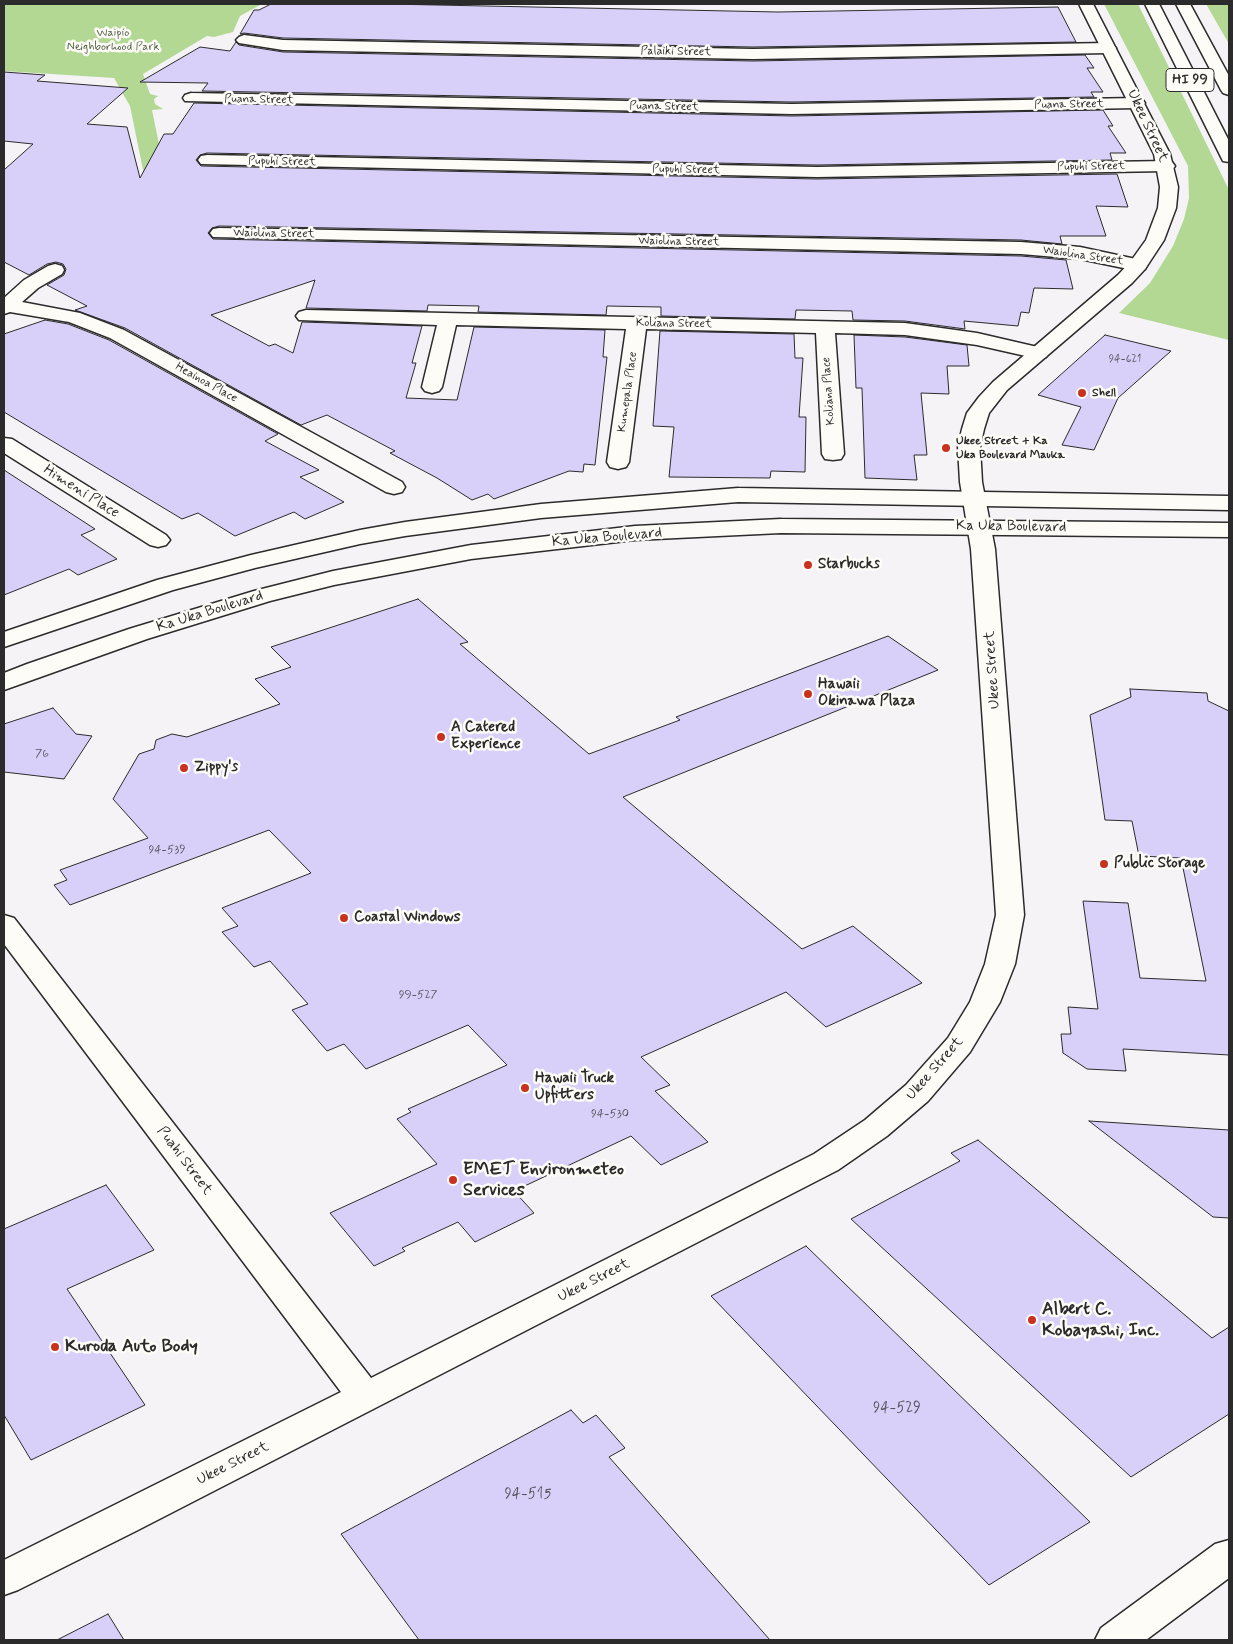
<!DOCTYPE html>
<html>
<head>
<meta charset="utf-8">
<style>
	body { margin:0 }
	#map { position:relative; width:1233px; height:1644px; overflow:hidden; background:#f6f3f7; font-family:Mynerve,sans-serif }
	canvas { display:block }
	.frame { position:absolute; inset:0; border:5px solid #2b2b2b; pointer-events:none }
</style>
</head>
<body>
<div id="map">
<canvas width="1233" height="1644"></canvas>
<div class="frame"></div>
</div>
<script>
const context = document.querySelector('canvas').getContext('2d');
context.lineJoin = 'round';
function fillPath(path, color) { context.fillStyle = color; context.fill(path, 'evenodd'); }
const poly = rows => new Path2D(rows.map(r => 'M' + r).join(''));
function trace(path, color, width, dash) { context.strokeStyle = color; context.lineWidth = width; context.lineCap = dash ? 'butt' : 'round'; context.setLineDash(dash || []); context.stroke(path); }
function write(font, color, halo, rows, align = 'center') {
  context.font = font + ' Mynerve,sans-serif'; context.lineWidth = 5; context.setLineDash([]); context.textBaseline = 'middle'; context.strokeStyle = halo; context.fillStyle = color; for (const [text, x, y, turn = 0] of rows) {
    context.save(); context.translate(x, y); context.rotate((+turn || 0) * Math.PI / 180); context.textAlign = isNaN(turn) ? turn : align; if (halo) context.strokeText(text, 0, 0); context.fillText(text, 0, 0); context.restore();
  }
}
const green = poly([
	[4,4,262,4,240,16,233,32,214,37,207,36,143,74,150,94,158,96,154,99,155,104,163,109,152,110,161,154,153,219,130,106,114,78,4,71],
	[1104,4,1138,4,1229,190,1229,340,1119,313,1150,283,1173,246,1184,219,1189,198,1188,166],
	[1206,4,1229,4,1229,44]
]);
const building = poly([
	[271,4,388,4,778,12,1058,7,1076,42,753,47,283,38,244,33,240,34,254,10,259,10,271,4],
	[236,42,239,45,283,52,753,61,1085,55,1094,68,1087,68,1103,92,1091,92,1094,97,792,102,202,91,208,83,140,82,200,47,230,51,236,42],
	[4,72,45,75,37,81,128,88,87,124,127,127,140,178,164,134,173,134,194,103,792,116,1103,110,1113,126,1108,126,1126,153,1110,153,1112,160,817,165,207,153,200,155,196,160,201,166,817,179,1117,174,1128,207,1096,206,1106,236,1060,236,1062,244,1021,240,219,226,212,228,208,233,213,239,1021,256,1066,260,1073,289,1034,288,1029,313,1021,312,1018,326,964,321,965,329,905,321,853,320,852,311,796,310,795,319,661,316,661,307,607,306,606,315,478,312,479,306,428,305,427,311,306,308,315,280,211,315,269,346,275,344,293,353,302,322,422,326,412,363,416,363,406,398,457,400,474,327,605,330,603,357,607,357,595,465,584,464,583,472,569,471,494,499,488,494,472,500,437,478,390,453,395,451,327,415,301,425,125,328,75,310,87,306,47,285,64,275,66,269,63,264,56,262,47,264,29,275,4,262,4,170,33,144,4,141,4,72],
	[45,320,68,324,109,340,278,434,265,441,319,470,300,477,344,502,305,519,294,512,235,536,198,513,182,519,4,412,4,334,45,320],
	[660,331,794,334,795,358,803,358,799,417,806,417,805,472,771,471,770,478,669,477,674,427,653,426,660,331],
	[854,335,905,337,967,345,969,366,947,366,949,394,921,393,927,455,914,455,917,480,865,478,862,388,856,388,854,335],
	[1105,335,1171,351,1118,398,1094,450,1062,445,1081,407,1038,395,1105,335],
	[4,470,95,529,81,535,117,559,78,575,69,569,4,595,4,470],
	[418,599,468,642,460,644,589,754,680,720,676,717,888,636,938,670,623,797,802,949,853,926,922,983,826,1027,786,992,641,1057,670,1085,655,1091,708,1142,661,1165,631,1136,514,1191,534,1213,475,1242,458,1222,402,1248,405,1251,374,1266,330,1213,437,1164,397,1119,411,1112,408,1109,507,1065,468,1025,366,1069,344,1044,327,1051,292,1010,308,1004,270,961,254,967,222,932,238,926,222,908,311,873,269,830,70,905,54,885,67,880,60,870,148,838,113,799,139,754,154,749,156,740,172,734,187,737,280,704,255,679,291,667,271,647,418,599],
	[1130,689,1207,693,1208,701,1229,711,1229,1055,1123,1049,1126,1071,1087,1069,1063,1053,1061,1034,1071,1034,1068,1007,1098,1009,1083,901,1128,903,1140,978,1206,981,1181,858,1139,856,1132,821,1105,820,1090,715,1131,697,1130,689],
	[53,708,76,734,92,736,64,779,4,772,4,724,53,708],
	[1089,1121,1229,1130,1229,1218,1213,1217,1089,1121],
	[978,1140,1212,1338,1229,1327,1229,1414,1131,1477,851,1219,960,1161,951,1153,978,1140],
	[106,1185,154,1250,67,1289,145,1405,31,1460,4,1415,4,1229,106,1185],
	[806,1246,1090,1522,989,1585,711,1296,806,1246],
	[571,1410,583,1423,596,1415,625,1448,609,1457,770,1640,419,1640,341,1534,571,1410],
	[108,1614,124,1640,57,1640,108,1614]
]);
const minor = poly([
	[244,35,283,40,753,49,1108,43,1113,45,1116,48,1113,51,1108,53,753,59,283,50,239,43,236,40,239,37,244,35],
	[191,93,792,104,1137,98,1143,100,1145,103,1143,106,1137,108,792,114,185,101,183,98,185,95,191,93],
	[207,155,817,167,1166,161,1172,162,1175,166,1172,170,1166,171,817,177,201,164,198,160,201,156,207,155],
	[219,228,1021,242,1080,247,1145,261,1147,265,1145,269,1138,271,1080,259,1021,254,213,237,210,233,213,229,219,228],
	[55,264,62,266,64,270,62,274,38,288,22,302,80,313,124,330,402,482,405,487,402,492,394,494,386,492,110,338,69,322,10,312,4,314,4,298,24,280,48,266,55,264],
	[306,310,905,323,977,333,1046,349,1049,353,1046,357,1039,359,977,345,905,335,835,333,844,454,841,459,833,460,825,459,822,454,816,333,646,329,629,462,626,467,618,469,610,467,607,462,626,329,456,325,442,387,439,391,432,393,425,391,422,387,437,325,299,320,296,316,299,312,306,310],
	[4,438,12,439,166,535,170,540,166,545,158,547,150,545,4,453,4,438],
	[1229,1540,1229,1578,1146,1640,1095,1640,1101,1628,1215,1544,1229,1540]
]);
const tertiary = poly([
	[1079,4,1093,4,1170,154,1178,187,1176,208,1164,240,1145,269,1132,283,1007,390,989,413,984,429,980,447,982,482,995,549,1024,915,1015,964,1000,1002,970,1052,928,1101,887,1136,838,1170,136,1531,18,1590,4,1595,4,1560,341,1392,4,944,4,915,14,918,371,1378,814,1154,865,1120,906,1085,948,1038,970,1002,985,964,996,915,971,549,960,482,958,447,962,429,967,413,979,397,993,382,1118,275,1131,261,1146,240,1158,208,1160,187,1154,154,1079,4]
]);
const secondary = poly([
	[738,488,1229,496,1229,510,738,502,541,518,405,536,360,544,255,568,173,590,4,647,4,632,157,580,251,555,360,530,405,522,541,504,738,488],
	[781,519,1229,523,1229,537,781,533,635,540,471,559,334,585,270,601,147,639,4,690,4,673,27,664,129,629,254,591,333,571,471,545,635,526,781,519]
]);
const primary = poly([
	[1145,4,1159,4,1229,141,1229,162,1223,161,1221,157,1145,4],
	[1176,4,1190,4,1229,76,1229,95,1223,93,1221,90,1176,4]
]);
const markers = [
	[1082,393,5,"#c8321e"],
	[946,448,5,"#c8321e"],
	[808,565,5,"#c8321e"],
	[808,694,5,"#c8321e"],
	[441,737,5,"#c8321e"],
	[184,768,5,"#c8321e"],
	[1104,864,5,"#c8321e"],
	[344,918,5,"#c8321e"],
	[525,1088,5,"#c8321e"],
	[453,1180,5,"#c8321e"],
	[1032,1320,5,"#c8321e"],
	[55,1347,5,"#c8321e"]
];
const farNumbernames = [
	["94-621",1125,360]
];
const farParknames = [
	["Waipio",113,33],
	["Neighborhood Park",113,47]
];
const farStreetnames = [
	["Palaiki Street",676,52,1],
	["Puana Street",259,100,1],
	["Puana Street",1069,105,-1],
	["Puana Street",664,107,1],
	["Pupuhi Street",282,162,1],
	["Pupuhi Street",1091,167,-1],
	["Pupuhi Street",686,170,1],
	["Waiolina Street",274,234,1],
	["Waiolina Street",679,242,1],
	["Waiolina Street",1083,256,8],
	["Koliana Street",674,324,1],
	["Heainoa Place",206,383,29],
	["Koliana Place",829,391,-94],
	["Kumepala Place",628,392,-82]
];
const farPoinames = [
	["Shell",1092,393],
	["Ukee Street + Ka",956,441],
	["Uka Boulevard Mauka",956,455]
];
const numberNames = [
	["76",42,754],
	["94-539",167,850],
	["99-527",418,995],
	["94-530",610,1114]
];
const shields = [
	[1190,80,48]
];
const shieldNames = [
	["HI 99",1190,80]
];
const streetNames = [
	["Ukee Street",1147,126,65],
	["Himeni Place",81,492,32],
	["Ka Uka Boulevard",1011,527,1],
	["Ka Uka Boulevard",607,538,-5],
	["Ka Uka Boulevard",210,612,-17],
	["Ukee Street",993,670,-94],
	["Ukee Street",935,1069,-49],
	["Puahi Street",184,1161,53],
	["Ukee Street",594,1281,-27],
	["Ukee Street",233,1464,-27]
];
const poiNames = [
	["Starbucks",818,565],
	["Hawaii",818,685],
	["Okinawa Plaza",818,702],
	["A Catered",451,728],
	["Experience",451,745],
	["Zippy's",194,768],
	["Public Storage",1114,864],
	["Coastal Windows",354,918],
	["Hawaii Truck",535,1079],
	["Upfitters",535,1096]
];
const nearNumbernames = [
	["94-529",897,1409],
	["94-515",528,1495]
];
const nearPoinames = [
	["EMET Environmeteo",463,1170],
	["Services",463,1191],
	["Albert C.",1042,1310],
	["Kobayashi, Inc.",1042,1331],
	["Kuroda Auto Body",65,1347]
];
fillPath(green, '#b2d894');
fillPath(building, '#d8d0f8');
trace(building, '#2b2b2b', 1);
trace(minor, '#2b2b2b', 3);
trace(tertiary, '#2b2b2b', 3);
trace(secondary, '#2b2b2b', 3);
trace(primary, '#2b2b2b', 3);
fillPath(minor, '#fdfcf7');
fillPath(tertiary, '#fdfcf7');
fillPath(secondary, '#fdfcf7');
fillPath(primary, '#fdfcf7');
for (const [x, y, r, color] of markers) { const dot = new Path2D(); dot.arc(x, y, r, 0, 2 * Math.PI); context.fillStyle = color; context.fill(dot); trace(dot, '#fdfcf7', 2); }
write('11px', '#56545e', null, farNumbernames);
write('12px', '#545f4a', '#fdfcf7', farParknames);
write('12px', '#2b2b2b', '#fdfcf7', farStreetnames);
write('bold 12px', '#2b2b2b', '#fdfcf7', farPoinames, 'left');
write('12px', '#56545e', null, numberNames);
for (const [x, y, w] of shields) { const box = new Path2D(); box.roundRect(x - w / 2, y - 11.5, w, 23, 4); context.fillStyle = '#fdfcf7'; context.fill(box); trace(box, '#2b2b2b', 1); }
write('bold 14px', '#2b2b2b', null, shieldNames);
write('15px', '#2b2b2b', '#fdfcf7', streetNames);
write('bold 15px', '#2b2b2b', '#fdfcf7', poiNames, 'left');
write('15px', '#56545e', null, nearNumbernames);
write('bold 18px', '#2b2b2b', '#fdfcf7', nearPoinames, 'left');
</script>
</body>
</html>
